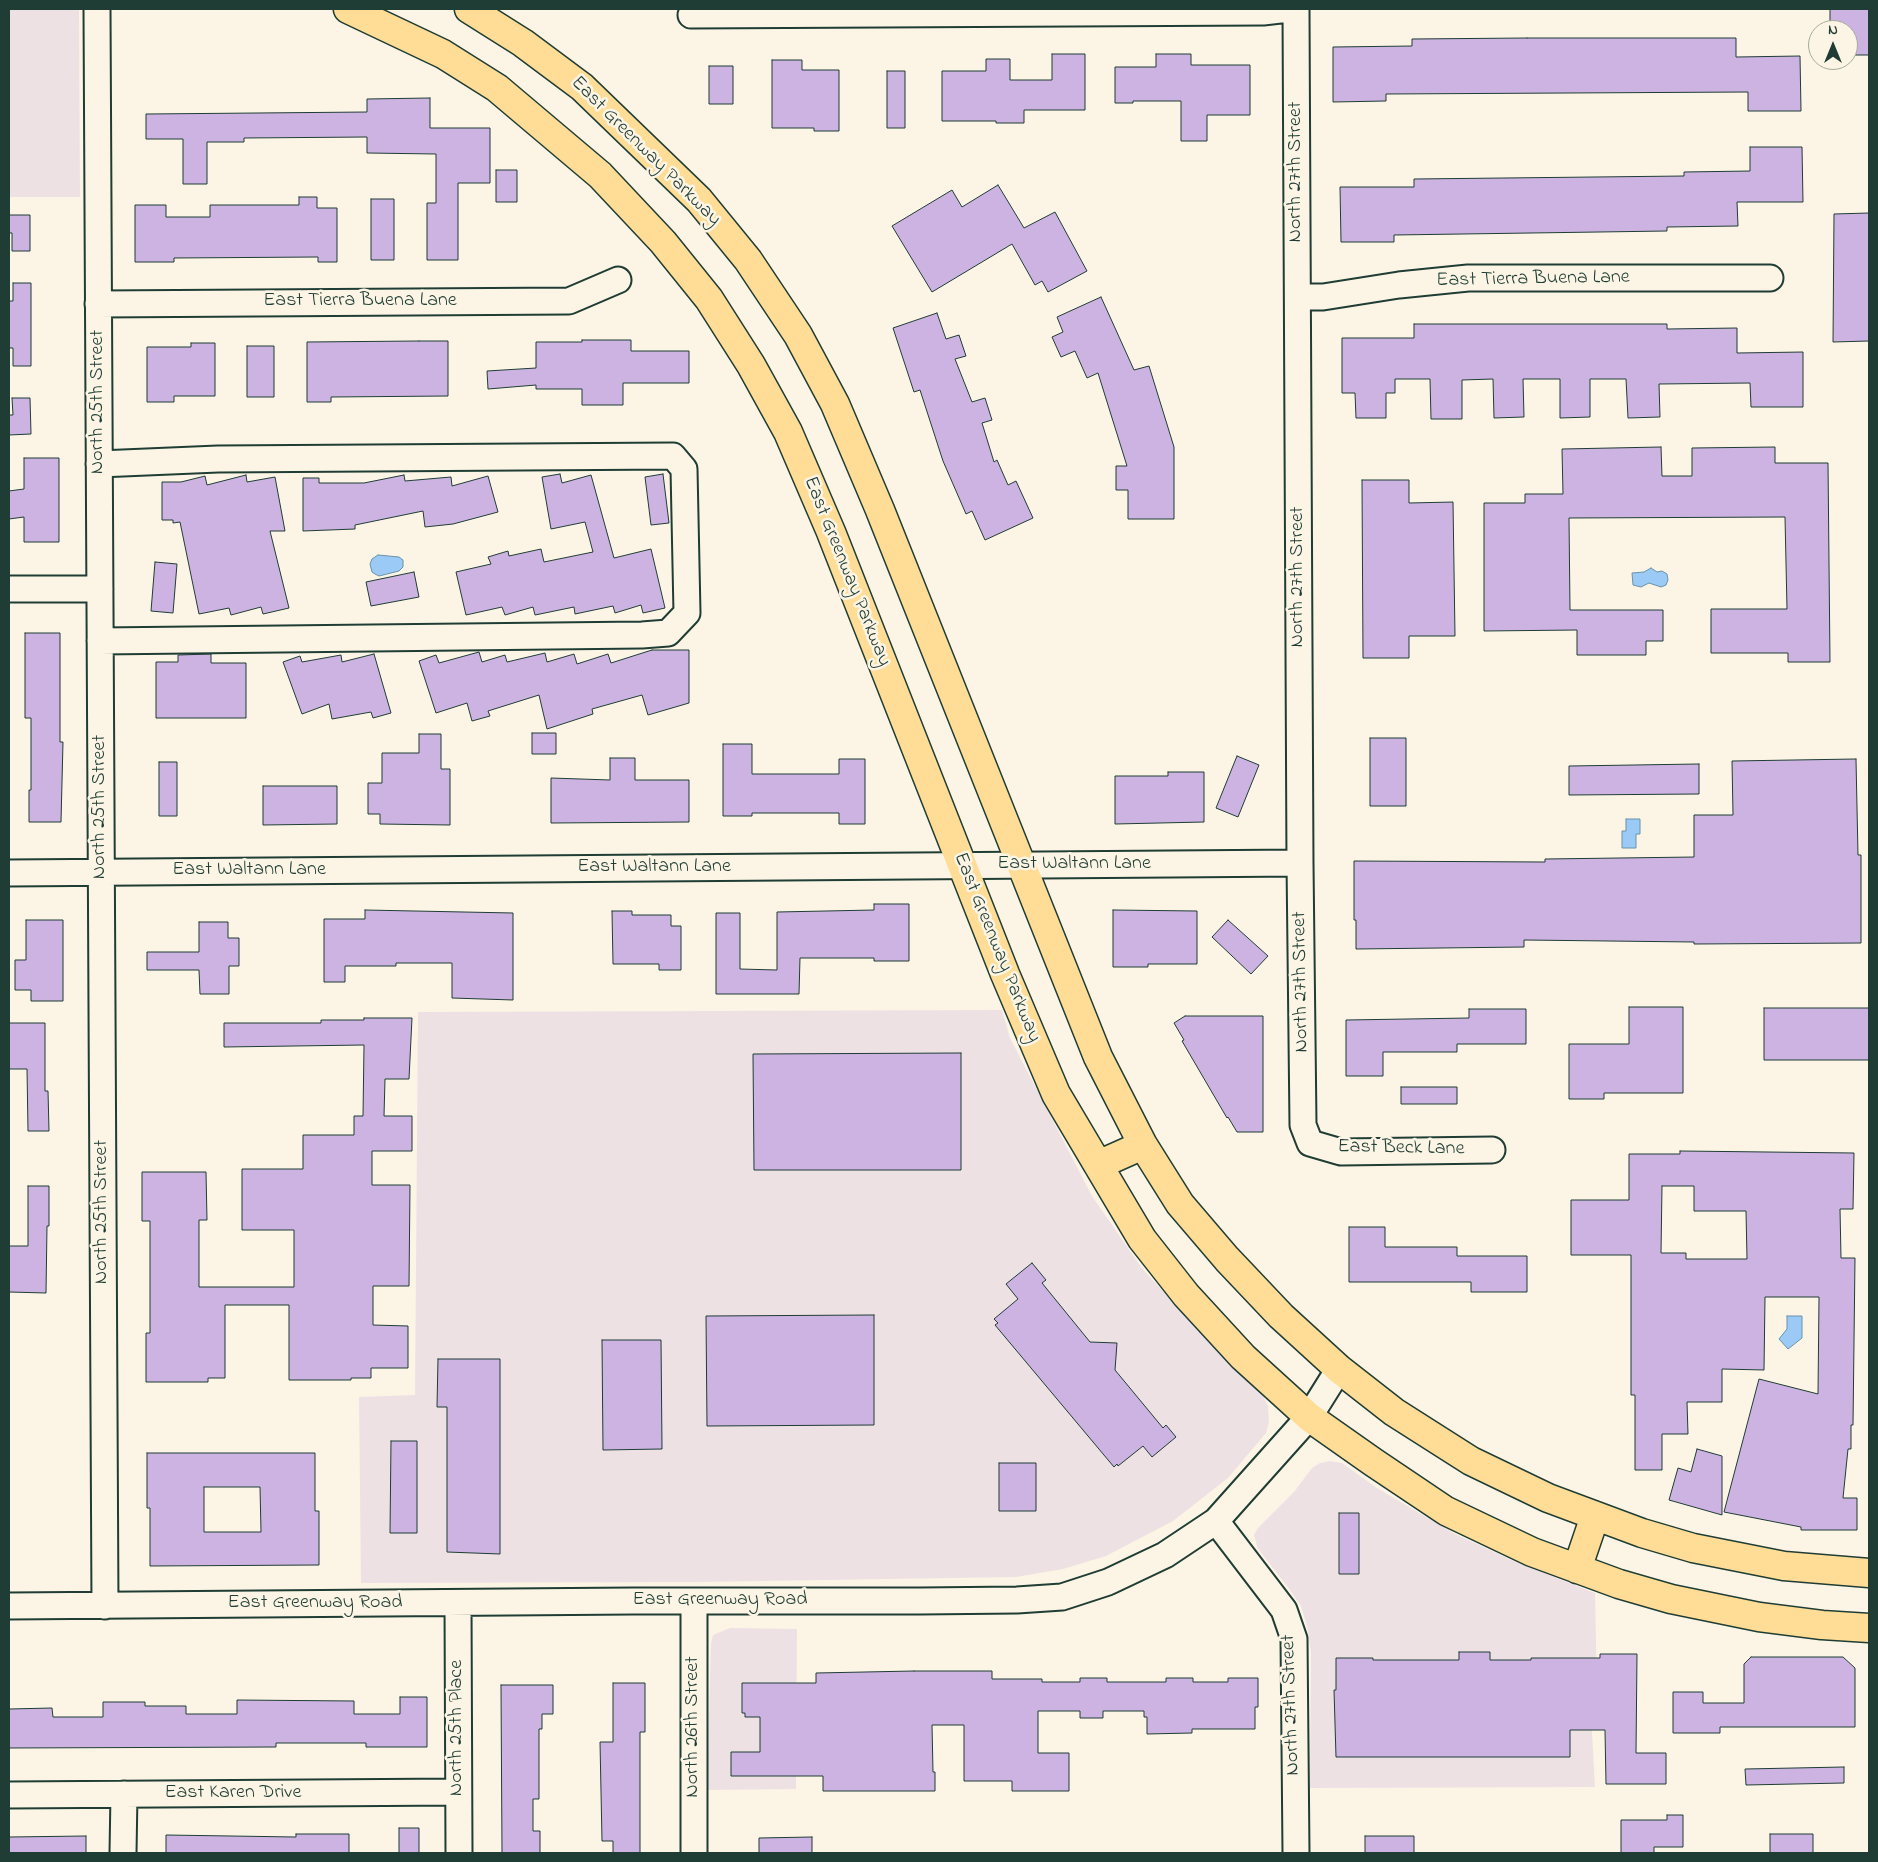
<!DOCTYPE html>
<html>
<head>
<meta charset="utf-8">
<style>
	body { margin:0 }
	#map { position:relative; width:1878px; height:1862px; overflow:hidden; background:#fcf5e5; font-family:"Indie Flower",sans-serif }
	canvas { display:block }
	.frame { position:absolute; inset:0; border:10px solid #1f3d34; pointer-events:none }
	.north { position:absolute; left:1808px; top:20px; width:50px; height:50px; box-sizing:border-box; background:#fcf5e5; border:1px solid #a4ab9e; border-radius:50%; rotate:0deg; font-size:14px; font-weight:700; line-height:20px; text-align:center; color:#1f3d34 }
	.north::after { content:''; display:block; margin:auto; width:18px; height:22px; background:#1f3d34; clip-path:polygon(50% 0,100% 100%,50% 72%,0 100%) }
</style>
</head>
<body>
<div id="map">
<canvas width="1878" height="1862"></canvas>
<div class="frame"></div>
<div class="north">N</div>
</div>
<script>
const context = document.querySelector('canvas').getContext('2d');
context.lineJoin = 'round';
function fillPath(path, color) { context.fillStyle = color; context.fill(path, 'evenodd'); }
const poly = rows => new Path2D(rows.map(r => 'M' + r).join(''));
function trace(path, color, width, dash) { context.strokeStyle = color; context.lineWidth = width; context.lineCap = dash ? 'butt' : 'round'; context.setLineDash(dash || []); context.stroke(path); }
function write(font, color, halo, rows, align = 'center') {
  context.font = font + ' "Indie Flower",sans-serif'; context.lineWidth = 5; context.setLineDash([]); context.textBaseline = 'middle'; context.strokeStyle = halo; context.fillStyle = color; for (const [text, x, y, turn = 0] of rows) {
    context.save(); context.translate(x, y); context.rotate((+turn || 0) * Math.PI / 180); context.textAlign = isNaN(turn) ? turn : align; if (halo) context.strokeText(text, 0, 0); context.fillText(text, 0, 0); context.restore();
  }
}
const built = poly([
	[9,9,79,9,80,197,9,197],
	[1002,1010,1010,1038,1092,1196,1141,1267,1229,1364,1263,1396,1268,1406,1269,1422,1266,1433,1228,1478,1173,1521,1106,1556,1063,1569,1016,1577,699,1582,361,1583,359,1397,415,1395,418,1012],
	[1330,1461,1342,1463,1377,1488,1455,1534,1516,1562,1595,1593,1597,1692,1593,1692,1592,1732,1595,1787,1310,1788,1311,1652,1307,1626,1301,1606,1287,1586,1258,1549,1254,1535,1258,1528,1294,1492,1312,1468,1320,1463],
	[730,1628,797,1629,796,1789,707,1790,711,1643,713,1635]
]);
const water = poly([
	[378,555,399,557,403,560,403,567,399,571,379,576,375,574,372,572,370,564,372,559,378,555],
	[1651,568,1657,572,1662,571,1667,574,1668,580,1666,585,1661,587,1649,583,1641,587,1633,585,1632,573,1644,572,1651,568],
	[1626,819,1640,819,1640,834,1636,834,1636,848,1622,848,1622,831,1626,831,1626,819],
	[1787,1316,1802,1316,1802,1338,1788,1349,1779,1339,1787,1329,1787,1316]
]);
const building = poly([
	[1830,9,1869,9,1869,55,1848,55,1848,30,1830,30,1830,9],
	[1527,38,1736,38,1736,57,1800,56,1801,111,1748,111,1748,92,1386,94,1386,101,1333,102,1333,47,1412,46,1412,39,1527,38],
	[1052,54,1085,54,1085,110,1024,110,1024,123,996,123,996,121,942,121,942,71,986,71,986,59,1010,59,1010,80,1052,80,1052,54],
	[1156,54,1191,54,1191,65,1250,65,1250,115,1207,115,1207,141,1181,141,1181,101,1133,101,1133,103,1115,103,1115,67,1156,67,1156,54],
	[772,60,802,60,802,70,839,70,839,131,814,131,814,128,772,128,772,60],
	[709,66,733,66,733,104,709,104,709,66],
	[887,71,905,71,905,128,887,128,887,71],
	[430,98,430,128,490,128,490,183,458,183,458,260,427,260,427,203,436,203,436,154,367,153,367,137,244,138,244,142,207,142,207,184,183,184,183,139,146,139,146,114,367,112,367,99,430,98],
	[1750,147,1802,147,1803,202,1737,202,1738,226,1667,227,1667,231,1394,235,1394,242,1341,242,1340,187,1414,187,1414,179,1684,176,1684,172,1750,171,1750,147],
	[496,170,517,170,517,202,496,202,496,170],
	[998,185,1024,228,1055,212,1087,271,1048,292,1042,281,1035,285,1012,244,932,292,892,226,952,190,962,207,998,185],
	[299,197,317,197,317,208,337,208,337,262,318,262,318,257,174,258,174,262,135,262,135,205,166,205,166,217,210,217,210,205,299,205,299,197],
	[371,199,394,199,394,260,371,260,371,199],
	[1869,213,1869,341,1833,342,1834,214,1869,213],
	[9,215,30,215,30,251,12,251,12,233,9,233,9,215],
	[13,283,31,283,31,366,13,366,13,348,9,348,9,301,13,301,13,283],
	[1101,297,1134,370,1149,366,1174,447,1174,519,1128,519,1128,490,1116,490,1116,466,1127,466,1098,373,1087,378,1075,351,1061,357,1052,337,1063,332,1057,317,1101,297],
	[937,313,946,339,959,335,966,356,955,359,972,402,985,398,992,420,982,423,994,462,997,460,1008,485,1016,481,1033,518,985,540,972,511,966,514,943,461,920,390,914,392,893,328,937,313],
	[1414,324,1667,324,1667,329,1737,328,1737,353,1803,352,1803,407,1751,407,1750,383,1659,384,1660,417,1628,418,1626,379,1590,379,1590,417,1560,418,1560,379,1523,379,1524,417,1494,418,1493,379,1462,380,1462,419,1431,419,1430,379,1395,379,1395,393,1386,393,1386,418,1356,418,1355,393,1342,393,1342,338,1414,338,1414,324],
	[582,340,631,340,631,351,689,351,689,383,623,383,623,405,582,405,582,389,536,389,536,385,488,389,487,371,536,368,536,342,582,342,582,340],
	[419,341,448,341,448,396,331,397,331,402,307,402,307,342,419,341],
	[191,343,215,343,215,396,174,396,174,402,147,402,147,347,191,347,191,343],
	[247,346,274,346,274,397,247,397,247,346],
	[12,398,30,398,31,434,9,435,9,415,13,415,12,398],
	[1661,447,1662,476,1692,476,1692,448,1775,447,1775,463,1828,463,1830,662,1788,662,1788,653,1711,653,1711,609,1787,609,1785,517,1569,518,1570,610,1663,610,1663,641,1646,641,1646,655,1577,655,1577,630,1484,631,1484,503,1525,503,1525,494,1563,494,1562,449,1661,447],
	[24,458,59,458,59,542,24,542,24,517,9,519,9,491,24,489,24,458],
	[560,474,562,483,591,475,614,558,651,549,665,608,643,613,641,605,615,613,613,606,575,614,574,607,535,615,533,607,505,615,502,607,466,615,456,572,491,564,488,557,508,551,509,556,541,549,544,562,593,552,585,522,551,529,542,477,560,474],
	[663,474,669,523,651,525,645,477,663,474],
	[246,475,247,482,275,477,285,531,270,531,289,608,263,614,261,607,231,615,229,608,199,614,180,522,173,523,173,520,162,520,162,482,181,482,205,476,207,485,246,475],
	[404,475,405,481,451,477,452,486,488,476,498,512,453,524,425,527,423,511,355,525,355,529,303,531,303,478,319,478,319,483,364,483,404,475],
	[1362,480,1409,480,1409,503,1453,502,1455,636,1409,636,1409,658,1363,658,1362,480],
	[155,562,177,564,173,613,151,611,155,562],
	[414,572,419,597,371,606,366,582,414,572],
	[25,633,60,633,60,742,63,742,61,822,29,822,29,790,31,790,31,718,25,718,25,633],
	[652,650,689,650,689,703,648,715,642,695,592,709,593,714,547,729,539,695,488,711,490,716,472,721,467,703,436,713,419,661,436,655,439,663,479,652,482,662,505,655,507,662,545,653,547,662,574,654,577,664,608,654,611,663,652,650],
	[211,654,211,663,246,663,246,718,156,718,156,662,178,662,178,655,211,654],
	[374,654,391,713,373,718,371,712,332,719,329,704,302,714,283,662,300,656,302,662,341,655,342,662,374,654],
	[532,733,556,733,556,754,532,754,532,733],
	[419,734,441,734,441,769,450,769,450,825,380,824,380,814,368,814,368,783,382,783,382,753,419,753,419,734],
	[1370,738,1406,738,1406,806,1370,806,1370,738],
	[723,744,752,744,752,774,839,774,839,759,865,759,865,824,839,824,839,813,752,813,752,816,723,816,723,744],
	[1237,756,1259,765,1238,817,1216,808,1237,756],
	[610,758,635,758,635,780,689,780,689,822,551,823,551,778,610,780,610,758],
	[1856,759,1858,855,1861,855,1861,943,1694,944,1694,942,1524,940,1524,947,1356,949,1356,920,1354,920,1354,861,1545,862,1545,859,1694,857,1694,815,1733,815,1732,761,1856,759],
	[159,762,177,762,177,816,159,816,159,762],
	[1699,764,1699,794,1569,795,1569,766,1699,764],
	[1168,772,1204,772,1204,822,1115,824,1115,776,1168,776,1168,772],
	[263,786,337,786,337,824,263,825,263,786],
	[874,904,909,904,909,961,874,961,874,958,800,958,799,994,716,994,716,913,740,913,740,969,777,970,777,912,874,910,874,904],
	[365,910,513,913,513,1000,452,998,452,963,396,963,396,966,345,966,345,982,324,982,324,919,365,919,365,910],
	[1113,910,1197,911,1197,964,1148,964,1148,967,1113,967,1113,910],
	[612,911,632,911,632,915,671,915,671,926,681,926,681,970,659,970,659,964,613,964,612,911],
	[26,920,63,920,63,1001,31,1001,31,990,15,990,15,960,26,960,26,920],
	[1228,920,1268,956,1251,974,1212,937,1228,920],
	[199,922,228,922,228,938,239,938,239,966,229,966,229,994,200,994,199,970,147,970,147,952,199,952,199,922],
	[1629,1007,1683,1007,1683,1093,1604,1093,1604,1099,1569,1099,1569,1044,1629,1044,1629,1007],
	[1764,1008,1869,1008,1869,1060,1764,1060,1764,1008],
	[1469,1009,1526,1009,1526,1044,1457,1044,1457,1052,1383,1052,1383,1076,1346,1076,1346,1020,1469,1018,1469,1009],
	[1185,1016,1263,1016,1263,1132,1237,1132,1228,1117,1227,1118,1182,1041,1184,1040,1174,1023,1185,1016],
	[364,1018,412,1018,409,1079,385,1079,384,1116,412,1116,412,1151,372,1151,372,1185,410,1185,409,1286,373,1286,373,1325,408,1326,408,1368,371,1368,371,1378,351,1378,351,1380,289,1380,289,1305,225,1305,225,1378,208,1378,208,1382,146,1382,146,1333,150,1333,150,1221,142,1221,142,1172,206,1172,207,1220,199,1220,199,1287,294,1287,294,1230,242,1230,242,1169,303,1169,303,1135,354,1135,354,1116,363,1116,364,1045,224,1047,224,1023,321,1023,321,1020,364,1020,364,1018],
	[9,1023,45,1023,45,1091,48,1091,49,1131,28,1131,27,1069,9,1069,9,1023],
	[961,1053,961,1170,754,1170,753,1054,961,1053],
	[1401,1087,1457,1087,1457,1104,1401,1104,1401,1087],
	[1680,1151,1854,1153,1853,1209,1840,1209,1841,1258,1855,1258,1853,1425,1851,1425,1851,1449,1848,1449,1843,1498,1857,1498,1857,1530,1801,1530,1801,1527,1724,1512,1759,1379,1818,1394,1819,1297,1765,1297,1764,1370,1722,1369,1722,1402,1687,1402,1688,1434,1662,1434,1662,1470,1635,1470,1635,1395,1631,1395,1631,1255,1571,1255,1571,1200,1629,1200,1629,1154,1680,1154,1680,1151],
	[1662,1186,1694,1186,1694,1211,1746,1211,1747,1259,1686,1259,1686,1253,1661,1253,1662,1186],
	[28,1186,49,1186,49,1226,47,1226,46,1293,9,1292,9,1246,28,1246,28,1186],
	[1349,1227,1385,1227,1385,1247,1457,1247,1457,1256,1527,1256,1527,1292,1471,1292,1471,1282,1349,1282,1349,1227],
	[1032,1263,1046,1280,1042,1283,1090,1342,1117,1343,1115,1370,1163,1428,1166,1425,1176,1437,1152,1457,1143,1446,1118,1466,1117,1464,1114,1467,995,1325,998,1323,994,1319,1018,1299,1006,1284,1032,1263],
	[874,1315,874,1425,707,1426,706,1316,874,1315],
	[602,1340,661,1340,662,1449,603,1450,602,1340],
	[438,1359,500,1359,500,1554,447,1552,447,1407,437,1407,438,1359],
	[391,1441,417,1441,417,1533,390,1533,391,1441],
	[1697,1449,1722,1456,1722,1515,1669,1500,1678,1468,1691,1472,1697,1449],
	[147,1453,315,1453,315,1511,319,1511,319,1565,150,1566,150,1508,147,1508,147,1453],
	[204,1487,260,1487,261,1532,204,1532,204,1487],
	[999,1463,1036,1463,1036,1511,999,1511,999,1463],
	[1339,1513,1359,1513,1359,1574,1339,1574,1339,1513],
	[1459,1652,1490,1652,1490,1660,1531,1660,1531,1658,1600,1658,1600,1654,1637,1654,1636,1753,1666,1753,1666,1784,1606,1784,1605,1730,1570,1730,1570,1757,1336,1757,1334,1690,1336,1690,1336,1658,1373,1658,1373,1660,1459,1660,1459,1652],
	[1751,1657,1843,1657,1855,1668,1855,1727,1720,1727,1720,1733,1673,1733,1673,1692,1703,1692,1703,1703,1744,1703,1744,1664,1751,1657],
	[914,1671,992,1671,992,1679,1042,1679,1042,1682,1080,1682,1080,1678,1107,1678,1107,1682,1166,1682,1166,1678,1193,1678,1193,1682,1228,1682,1228,1678,1258,1678,1258,1707,1255,1707,1255,1729,1192,1729,1192,1733,1147,1734,1147,1717,1144,1717,1144,1711,1103,1711,1103,1718,1080,1718,1080,1711,1038,1711,1038,1753,1069,1753,1069,1791,1012,1791,1012,1781,964,1781,964,1725,932,1725,933,1772,935,1772,935,1791,823,1791,823,1776,731,1776,731,1752,760,1752,760,1717,745,1717,745,1713,742,1713,742,1683,816,1683,816,1673,914,1671],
	[613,1683,645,1683,645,1732,640,1732,640,1853,613,1853,613,1841,602,1841,600,1742,613,1742,613,1683],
	[501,1685,553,1685,553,1714,542,1714,542,1729,539,1729,539,1799,533,1799,533,1831,540,1831,540,1853,502,1853,501,1685],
	[400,1697,427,1697,427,1747,366,1747,366,1743,276,1743,276,1747,9,1748,9,1709,52,1708,53,1717,103,1717,103,1702,145,1702,145,1706,186,1706,186,1714,237,1714,237,1700,354,1701,354,1714,400,1714,400,1697],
	[1844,1767,1844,1783,1746,1785,1745,1769,1844,1767],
	[1667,1815,1683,1815,1683,1847,1654,1847,1654,1853,1621,1853,1621,1820,1667,1820,1667,1815],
	[399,1828,419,1828,419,1853,399,1853,399,1828],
	[296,1834,349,1834,349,1853,166,1853,166,1835,296,1837,296,1834],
	[1770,1834,1813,1834,1813,1853,1770,1853,1770,1834],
	[86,1836,86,1853,9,1853,9,1837,86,1836],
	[1365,1836,1414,1836,1414,1853,1365,1853,1365,1836],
	[812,1837,812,1853,759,1853,759,1838,812,1837]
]);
const minor = poly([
	[97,9,105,1606],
	[1296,9,1300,863,1303,1125,1310,1143,1341,1152,1492,1150],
	[691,15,1263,12,1289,9],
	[1298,297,1323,297,1399,285,1468,278,1770,278],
	[98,304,569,301,618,280],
	[99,464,218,459,673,456,684,469,687,613,668,633,642,635,100,641],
	[9,589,100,589],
	[9,873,1300,863],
	[1216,1521,1284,1610,1294,1639,1296,1853],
	[694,1601,694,1853],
	[458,1603,459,1853],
	[9,1606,633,1601,920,1601,1017,1600,1062,1597,1108,1582,1165,1555,1216,1521,1309,1417,1339,1369],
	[9,1795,458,1792],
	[123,1853,124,1794]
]);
const major = poly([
	[348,9,443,54,497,88,600,175,663,242,709,299,751,365,788,432,831,532,1005,974,1056,1094,1142,1239,1186,1295,1243,1357,1309,1417,1373,1462,1446,1511,1532,1552,1619,1584,1671,1599,1759,1617,1822,1625,1869,1628],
	[469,9,523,43,582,87,699,200,748,260,798,335,835,404,880,510,1098,1057,1143,1145,1180,1204,1227,1259,1281,1316,1339,1369,1394,1412,1471,1461,1548,1498,1642,1533,1693,1548,1784,1566,1869,1573],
	[1098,1165,1143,1145],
	[1577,1569,1595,1516]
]);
const streetNames = [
	["East Greenway Parkway",645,152,45],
	["North 27th Street",1297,172,-90],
	["East Tierra Buena Lane",1533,280,-1],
	["East Tierra Buena Lane",360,302],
	["North 25th Street",99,402,-90],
	["East Greenway Parkway",846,572,68],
	["North 27th Street",1299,577,-90],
	["North 25th Street",101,807,-90],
	["East Waltann Lane",1074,865],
	["East Waltann Lane",654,868],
	["East Waltann Lane",249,871],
	["East Greenway Parkway",996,948,68],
	["North 27th Street",1302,982,-91],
	["East Beck Lane",1401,1149,1],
	["North 25th Street",103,1212,-90],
	["East Greenway Road",720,1601],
	["East Greenway Road",315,1604],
	["North 27th Street",1292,1705,-92],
	["North 26th Street",694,1727,-90],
	["North 25th Place",458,1728,-90],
	["East Karen Drive",233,1794]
];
fillPath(built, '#eee1e4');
fillPath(water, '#9bcaf6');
trace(water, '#6992a8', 1);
fillPath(building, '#ccb3e2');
trace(building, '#1f3d34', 1);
trace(minor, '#1f3d34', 29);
trace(major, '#1f3d34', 31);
trace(minor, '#fcf5e5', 25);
trace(major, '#ffdd96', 28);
write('20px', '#1f3d34', '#fcf5e5', streetNames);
</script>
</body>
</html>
